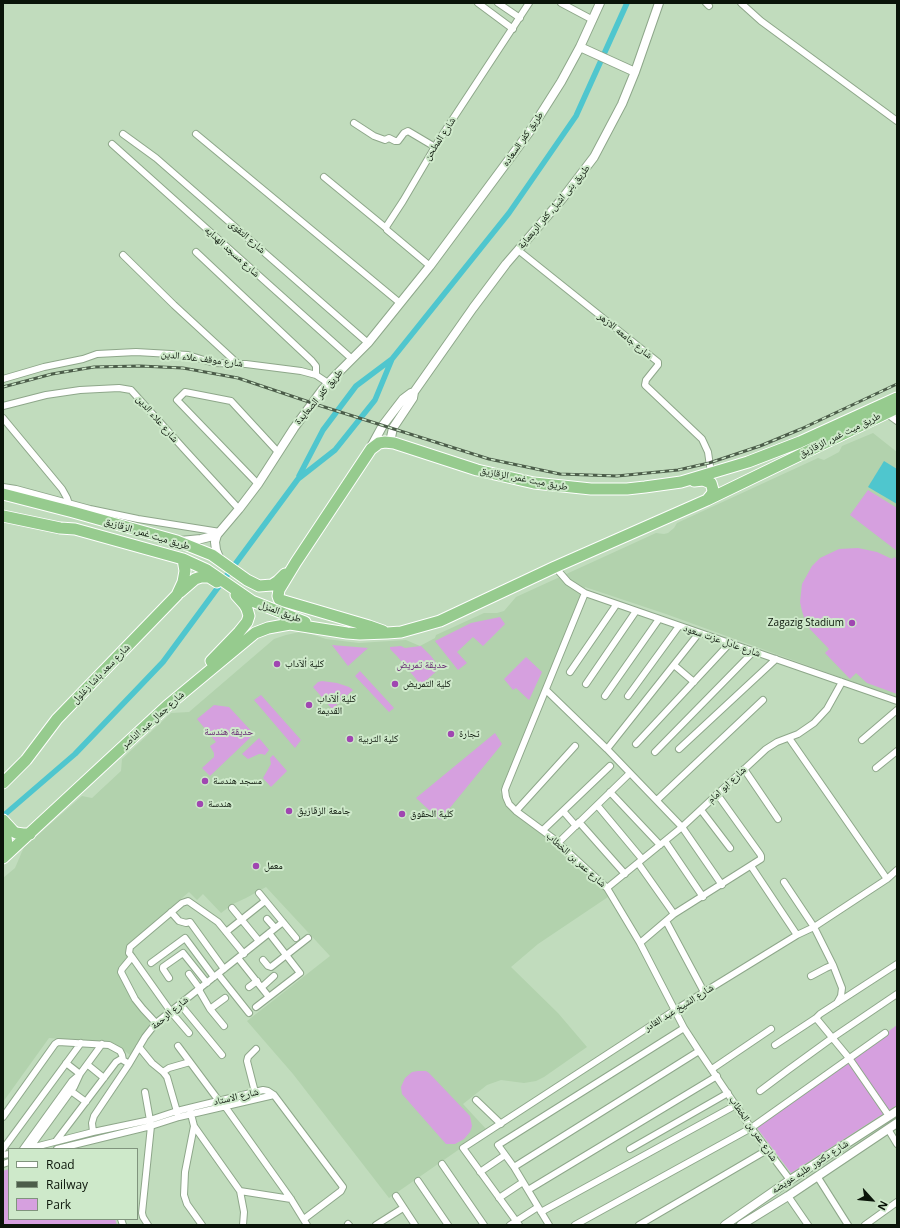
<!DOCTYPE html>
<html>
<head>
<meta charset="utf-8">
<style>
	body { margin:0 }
	#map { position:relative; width:900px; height:1228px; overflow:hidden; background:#c1dcbd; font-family:"Open Sans",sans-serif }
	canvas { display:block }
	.frame { position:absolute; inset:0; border:4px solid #0a1409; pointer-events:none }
	.legend { position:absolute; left:8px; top:1148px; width:130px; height:72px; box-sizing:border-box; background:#cee9ca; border:1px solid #80947d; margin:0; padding:5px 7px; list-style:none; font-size:12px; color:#0a1409 }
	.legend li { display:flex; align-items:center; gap:8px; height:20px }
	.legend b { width:20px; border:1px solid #80947d }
	.north { position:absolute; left:852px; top:1180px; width:40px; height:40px; -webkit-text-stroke:3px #cee9ca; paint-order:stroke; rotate:117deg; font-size:11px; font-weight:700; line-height:16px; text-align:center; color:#0a1409 }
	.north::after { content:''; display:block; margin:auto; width:14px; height:18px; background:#0a1409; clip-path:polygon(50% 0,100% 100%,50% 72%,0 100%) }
</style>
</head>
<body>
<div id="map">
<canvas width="900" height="1228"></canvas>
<div class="frame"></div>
<ul class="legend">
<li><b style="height:5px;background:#fff"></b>Road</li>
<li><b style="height:5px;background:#4c5d4a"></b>Railway</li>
<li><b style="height:11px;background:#d6a0df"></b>Park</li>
</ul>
<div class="north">N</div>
</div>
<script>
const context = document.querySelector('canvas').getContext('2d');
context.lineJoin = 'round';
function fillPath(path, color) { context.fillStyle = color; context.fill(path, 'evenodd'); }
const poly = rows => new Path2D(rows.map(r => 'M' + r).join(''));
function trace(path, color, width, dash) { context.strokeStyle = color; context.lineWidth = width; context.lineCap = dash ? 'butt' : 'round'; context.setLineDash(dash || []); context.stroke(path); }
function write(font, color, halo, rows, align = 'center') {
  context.font = font + ' "Open Sans","Noto Naskh Arabic",sans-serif'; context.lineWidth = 4; context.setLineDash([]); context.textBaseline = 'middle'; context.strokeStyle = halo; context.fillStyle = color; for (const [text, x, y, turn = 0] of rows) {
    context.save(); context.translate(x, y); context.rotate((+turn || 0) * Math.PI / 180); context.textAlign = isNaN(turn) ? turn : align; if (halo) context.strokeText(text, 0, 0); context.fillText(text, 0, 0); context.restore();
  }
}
const built = poly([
	[873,433,897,452,897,698,666,614,585,587,520,751,500,792,506,804,520,818,545,834,611,895,538,944,511,967,558,1013,587,1047,544,1077,536,1081,524,1083,501,1080,487,1085,463,1104,487,1130,389,1198,293,1074,247,1021,330,956,266,887,246,898,233,904,221,913,203,894,197,900,189,892,126,946,130,956,118,967,132,996,154,1022,130,1055,114,1043,49,1038,3,1102,3,878,15,868,24,847,82,796,92,798,121,771,122,759,171,713,189,712,274,639,286,635,300,632,305,632,326,639,359,643,406,640,420,646,435,638,436,635,484,613,497,613,504,611,516,597,656,533,664,534,668,533,674,528,677,523,818,458,824,460,839,452,842,446]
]);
const green = poly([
	[868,490,897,508,897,551,850,515],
	[858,548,877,552,892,559,894,557,897,559,897,694,867,683,856,673,850,679,825,653,829,649,807,626,802,611,800,602,802,584,812,566,820,558,839,549],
	[500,617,505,624,483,646,473,637,457,652,467,663,458,670,435,641,471,623],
	[332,645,368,648,348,666],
	[401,646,405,648,421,646,431,656,440,668,421,685,397,656,390,649,390,647],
	[526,657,542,672,529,700,516,688,513,690,504,679],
	[360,671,394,708,389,712,355,676],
	[322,681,337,683,349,687,353,690,332,709,313,687,318,682],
	[261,695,301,740,295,748,254,700],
	[214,705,229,707,254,734,210,776,202,768,214,757,214,753,210,746,216,742,197,719],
	[495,733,502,744,440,820,416,798],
	[259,738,269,750,265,755,262,754,259,754,248,759,242,754],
	[273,755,287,771,271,787,263,778,271,764,270,758],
	[897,1025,897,1105,791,1173,757,1128],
	[418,1071,426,1071,429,1073,470,1116,472,1126,470,1132,464,1139,455,1144,446,1144,402,1094,401,1087,405,1078,412,1072],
	[9,1169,9,1219,115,1219,117,1225,3,1225,3,1171]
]);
const water = poly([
	[884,461,897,469,897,504,868,487]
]);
const canal = poly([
	[299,476,323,430,356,386,392,359],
	[3,816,75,754,163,662,298,479,335,450,375,400,392,359,509,213,576,116,627,3]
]);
const minor = poly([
	[478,3,513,29],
	[498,3,520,18],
	[561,3,593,20],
	[706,3,709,6],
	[741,3,761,21,897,121],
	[354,123,374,136,385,140,389,138,395,141,398,141,404,133,408,131,435,147],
	[123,134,156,158,368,343],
	[196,134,400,303],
	[112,144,352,359],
	[324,177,386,228],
	[518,250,658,362,658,365,646,380,645,385,702,439,708,452,711,473],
	[196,252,312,361,316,366,316,375],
	[123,255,174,305,237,363],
	[430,266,387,230,386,227,403,201,439,140,529,3],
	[3,379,44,367,83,359,97,354,136,352,188,355,214,363,246,364,301,371,316,375,328,383],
	[3,406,46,395,80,390,119,388,131,390,184,449,239,509],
	[886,413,897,421],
	[3,418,62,489,67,498,69,504],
	[258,484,177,400,185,392,231,401,278,452],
	[3,487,16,489,90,509,138,519,220,532],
	[555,567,568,582,585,593,897,701],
	[585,593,506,787,505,790,506,797,509,804,516,811,554,839,607,888,640,943,684,1028,699,1051,751,1128,790,1180],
	[674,665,694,682],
	[570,672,616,605],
	[586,684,636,611],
	[546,690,607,749,682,827,722,885],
	[605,696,659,619],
	[628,696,679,626],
	[789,738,887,879],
	[862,740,897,710],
	[636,744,730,643],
	[607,749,699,633],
	[679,749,776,659],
	[655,752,754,651],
	[876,768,897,751],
	[744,769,778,819],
	[610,792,660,845],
	[657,800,763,700],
	[597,805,642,859],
	[701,810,730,848],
	[516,811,575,746],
	[563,811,576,826],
	[579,822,625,874],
	[543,830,610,766],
	[665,841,703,897],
	[559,842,630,773],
	[638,863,674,914],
	[751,866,797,935],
	[784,882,814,927,833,965,842,988,841,996,837,1003],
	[607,888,682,827,766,749,777,742,798,734,814,723,827,709,842,682],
	[259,893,296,938],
	[232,908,259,941],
	[171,912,179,921,186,923,190,922,224,969],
	[267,919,275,928],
	[666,921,704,992],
	[226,932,265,901],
	[640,943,674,914,761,859,761,856,760,854,717,794],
	[132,957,122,969,121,972,135,999,143,1009,156,1023],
	[238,958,269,997],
	[263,960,268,966,271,967,308,938],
	[151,963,185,938,214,977],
	[189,974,200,989],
	[218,974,249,1013],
	[811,976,826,968,833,965],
	[169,978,163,969,163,967,183,953,207,983],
	[249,987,257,981],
	[262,987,274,976],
	[199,990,210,1009,224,1026],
	[180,1004,222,1055],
	[256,1007,300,973,269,933],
	[210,1009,225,998],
	[189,1033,171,1012,132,957,129,953,130,947,182,903,188,901,218,922,244,954],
	[775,1045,816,1018],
	[178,1046,219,1101],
	[139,1047,152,1063,163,1072,167,1077,178,1115],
	[66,1063,80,1074],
	[88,1065,104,1078],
	[712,1069,771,1029],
	[163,1072,169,1068,190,1062],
	[71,1091,86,1102],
	[760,1091,788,1070,832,1038,897,994],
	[145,1092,151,1126,142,1213,143,1217,148,1225],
	[256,1096,247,1061,248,1057,256,1049],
	[476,1100,501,1124],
	[224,1105,291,1199,307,1225],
	[190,1110,194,1126,240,1191,244,1212,243,1225],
	[889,1116,849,1058,816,1018,820,1014,897,964],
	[3,1117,55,1044,58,1042,109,1045,120,1051,122,1055,123,1060],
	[194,1126,185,1172,184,1195,187,1204,202,1225],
	[888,1129,897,1144],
	[93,1132,92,1123,94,1116,129,1064,145,1037,156,1023,283,922],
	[56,1141,116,1062,121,1059,126,1062],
	[3,1149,81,1043],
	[23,1149,72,1081,79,1075],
	[27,1149,93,1132,150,1120,177,1111,263,1090,268,1091,274,1095,343,1187,341,1191,304,1219],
	[29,1149,74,1087,80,1074,102,1044],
	[57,1149,151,1126,179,1117,274,1095],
	[630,1149,728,1093],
	[3,1155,9,1154],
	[3,1164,9,1162],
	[442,1164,484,1225],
	[514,1167,699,1051],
	[480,1172,505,1155],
	[817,1176,848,1225],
	[418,1181,448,1225],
	[528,1190,717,1076],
	[240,1191,291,1199],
	[396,1196,415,1225],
	[788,1196,808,1225],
	[499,1198,523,1182],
	[541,1212,736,1105],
	[121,1219,123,1225],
	[348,1224,349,1225],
	[376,1225,403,1208],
	[510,1225,538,1207],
	[519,1225,463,1148,675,1010,797,935,814,927,887,879,897,870],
	[549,1225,514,1167,498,1145,684,1028],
	[575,1225,751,1128,885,1033],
	[639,1225,767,1150],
	[865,1225,897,1202]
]);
const tertiary = poly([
	[580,47,635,72],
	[390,442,393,428,413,398,414,392,473,308,506,264,562,199,594,157,622,104,635,72,659,3],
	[371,447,383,425,403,399,411,393,414,392],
	[180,541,201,539,217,535],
	[220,560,216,550,215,542,217,535,239,509,258,484,294,428,322,390,335,376,368,343,430,266,530,131,561,82,580,47,600,3],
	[725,1225,790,1180,897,1111],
	[741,1225,788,1196,897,1123]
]);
const trunk = poly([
	[694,481,703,480,711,483,713,490,712,494,707,500],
	[3,494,73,512,177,541,212,555,247,580,259,586,272,585,278,581,285,574],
	[3,516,60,528,75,529,183,559,207,570,252,601,305,622],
	[180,592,195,579,201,577,209,577,217,582],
	[383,631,369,626,284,601,279,599,278,596,279,590,296,562,371,449,379,443,385,442,394,443,477,470,534,483,591,489,627,489,645,487,681,482,748,462,800,442,897,398],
	[211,661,239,632,247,622,249,616,247,609,244,604,236,595],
	[3,783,26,760,57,719,177,595,183,582,185,571,183,559],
	[3,820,13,831,16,833,23,834,30,834],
	[3,834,6,837,7,845,4,857],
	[3,858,167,706,255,633,268,628,290,624,347,633,360,634,387,633,401,632,440,621,555,567,707,500,897,408]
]);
const rail = poly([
	[3,387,52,374,94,367,140,366,183,368,238,378,318,405,489,459,560,474,617,476,678,470,709,463,760,446,801,429,897,384]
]);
const markers = [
	[852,623,4,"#a046b1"],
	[277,664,4,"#a046b1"],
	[395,684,4,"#a046b1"],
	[309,705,4,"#a046b1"],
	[451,734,4,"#a046b1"],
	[350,739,4,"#a046b1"],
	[205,781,4,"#a046b1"],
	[200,804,4,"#a046b1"],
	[289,811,4,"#a046b1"],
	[402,814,4,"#a046b1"],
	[256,866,4,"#a046b1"]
];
const streetNames = [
	["شارع المطحن",440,139,-57],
	["طريق كفر السعاده",523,139,-55],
	["طريق بنى اشبل, كفر الربعماية",554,207,-50],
	["شارع التقوى",247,237,41],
	["شارع مسجد الهدايه",232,252,42],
	["شارع جامعه الازهر",625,336,39],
	["شارع موقف علاء الدين",202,359,7],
	["طريق كفر الصعايدة",319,397,-50],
	["شارع علاء الدين",157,419,49],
	["طريق ميت غمر, الزقازيق",840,435,-26],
	["طريق ميت غمر, الزقازيق",524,479,11],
	["طريق ميت غمر, الزقازيق",147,534,17],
	["طريق المنزل",280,612,21],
	["شارع عادل عزت سعود",722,641,19],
	["شارع سعد باشا زغلول",101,674,-46],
	["شارع جمال عبد الناصر",153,720,-42],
	["شارع ابو امام",727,785,-43],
	["شارع عمر بن الخطاب",576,860,42],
	["شارع الشيخ عبد القادر",679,1008,-32],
	["شارع الرحمة",170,1013,-40],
	["شارع الاستاد",236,1097,-13],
	["شارع عمر بن الخطاب",753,1129,55],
	["شارع دكتور طلبه عويضه",810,1167,-33]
];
const poiNames = [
	["Zagazig Stadium",844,623,"right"],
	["كلية ألآداب",285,664],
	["كلية التمريض",403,684],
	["كلية ألآداب",317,699],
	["القديمة",317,711],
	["تجارة",459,734],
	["كلية التربية",358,739],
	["مسجد هندسة",213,781],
	["هندسة",208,804],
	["جامعة الزقازيق",297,811],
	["كلية الحقوق",410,814],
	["معمل",264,866]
];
const parkNames = [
	["حديقة تمريض",422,665],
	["حديقة هندسة",229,732]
];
fillPath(built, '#b2d2ad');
fillPath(green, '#d6a0df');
fillPath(water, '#4fc6ce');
trace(canal, '#4fc6ce', 5.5);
trace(minor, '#8ea78a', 8);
trace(tertiary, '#8ea78a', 10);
trace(trunk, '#fff', 13);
trace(minor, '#fff', 6);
trace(tertiary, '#fff', 8);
trace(trunk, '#96cb8e', 11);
trace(rail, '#4c5d4a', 3);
trace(rail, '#cee9ca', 1.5, [4.5]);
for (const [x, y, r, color] of markers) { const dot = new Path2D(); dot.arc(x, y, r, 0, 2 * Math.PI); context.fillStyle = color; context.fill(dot); trace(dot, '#cee9ca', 1.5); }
write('10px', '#0a1409', '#cee9ca', streetNames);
write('10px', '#0a1409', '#cee9ca', poiNames, 'left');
write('10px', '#672873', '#cee9ca', parkNames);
</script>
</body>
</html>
